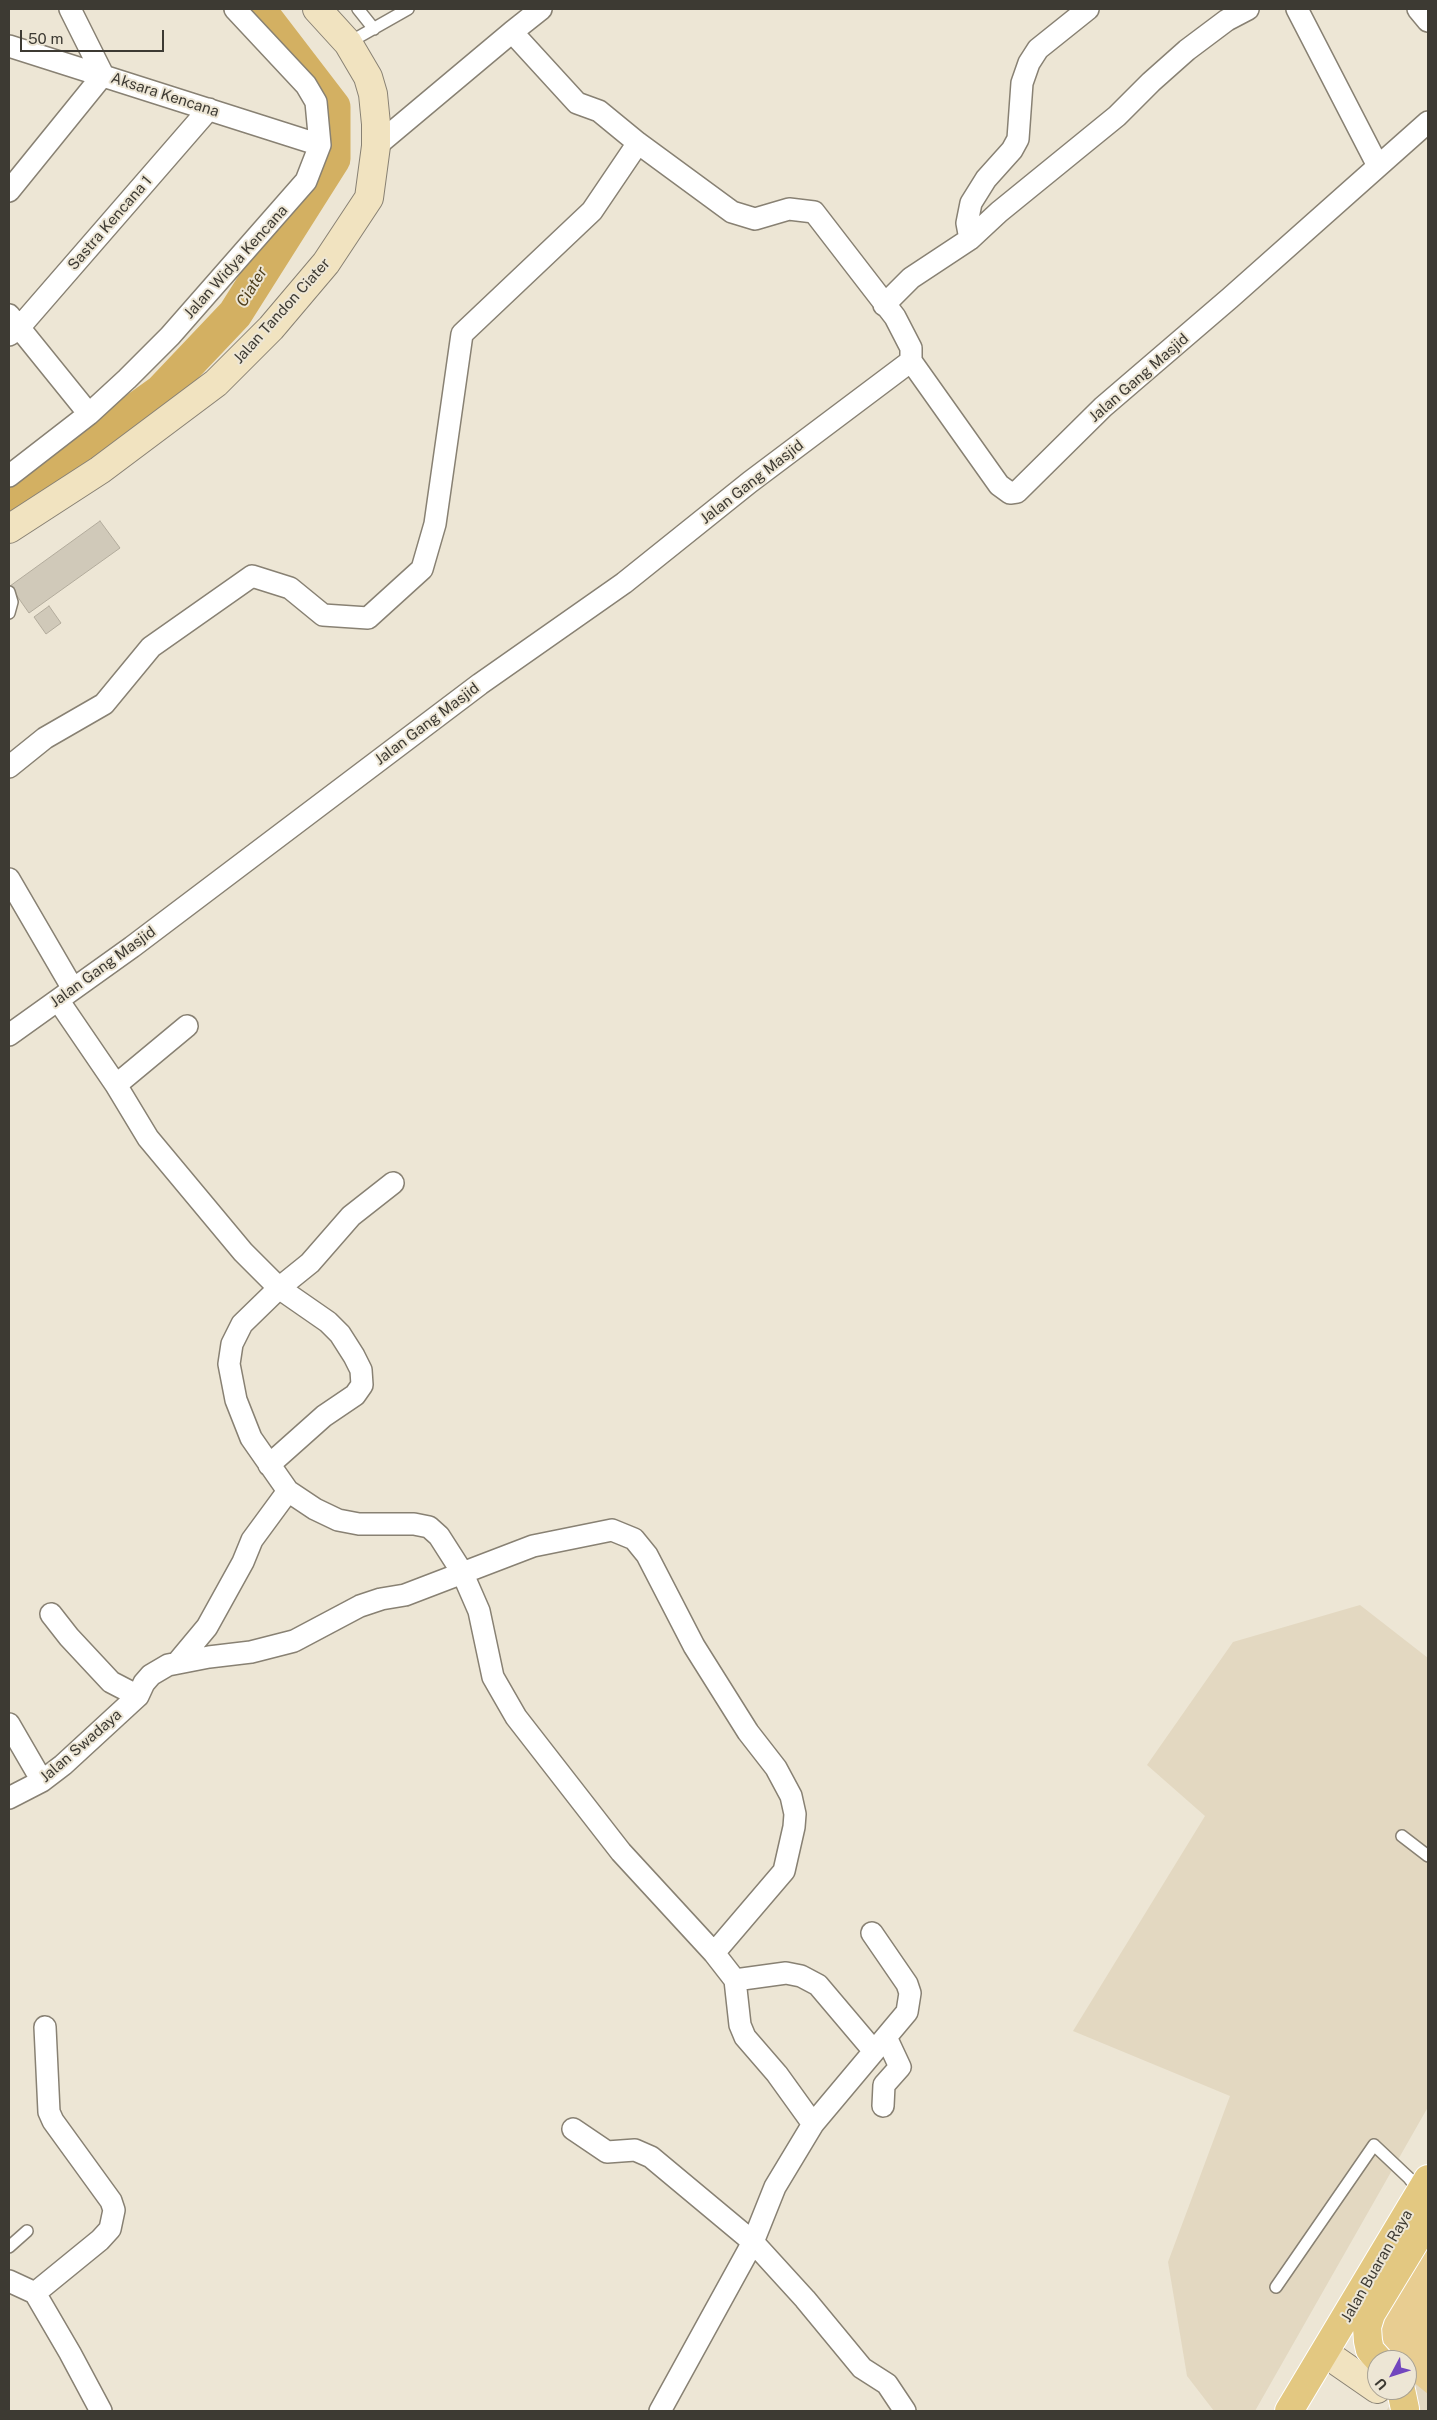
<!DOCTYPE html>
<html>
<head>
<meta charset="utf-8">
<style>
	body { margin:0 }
	#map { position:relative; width:1437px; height:2420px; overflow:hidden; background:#ede6d5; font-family:"Public Sans",sans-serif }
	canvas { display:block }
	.frame { position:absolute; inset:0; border:10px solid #3d3a33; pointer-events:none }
	.north { position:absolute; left:1367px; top:2350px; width:50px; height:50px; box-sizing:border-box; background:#ede6d5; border:1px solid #a7a194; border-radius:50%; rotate:230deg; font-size:14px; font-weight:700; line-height:20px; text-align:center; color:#3d3a33 }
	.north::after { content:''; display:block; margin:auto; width:18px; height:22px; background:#7246be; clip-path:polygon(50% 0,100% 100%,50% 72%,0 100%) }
	.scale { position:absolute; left:20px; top:30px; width:144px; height:22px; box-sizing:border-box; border:2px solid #3d3a33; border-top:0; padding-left:6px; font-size:15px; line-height:18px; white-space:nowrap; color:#3d3a33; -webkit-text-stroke:4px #ede6d5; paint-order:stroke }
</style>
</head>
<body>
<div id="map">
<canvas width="1437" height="2420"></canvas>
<div class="frame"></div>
<div class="north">U</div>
<div class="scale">50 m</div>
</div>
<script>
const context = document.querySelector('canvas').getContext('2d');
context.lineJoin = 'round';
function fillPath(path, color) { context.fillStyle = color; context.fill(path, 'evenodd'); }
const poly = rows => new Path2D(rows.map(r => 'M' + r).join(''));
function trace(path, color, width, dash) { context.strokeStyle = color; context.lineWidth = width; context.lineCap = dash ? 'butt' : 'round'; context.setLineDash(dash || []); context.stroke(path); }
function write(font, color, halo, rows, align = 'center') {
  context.font = font + ' "Public Sans",sans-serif'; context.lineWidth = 4; context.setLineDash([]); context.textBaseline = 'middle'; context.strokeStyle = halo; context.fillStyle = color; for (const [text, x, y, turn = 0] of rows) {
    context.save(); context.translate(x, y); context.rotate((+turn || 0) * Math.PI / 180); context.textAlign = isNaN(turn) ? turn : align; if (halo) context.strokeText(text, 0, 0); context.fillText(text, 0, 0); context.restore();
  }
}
const built = poly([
	[1360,1605,1428,1658,1428,2107,1255,2411,1214,2411,1187,2376,1168,2262,1230,2096,1073,2031,1205,1816,1147,1765,1233,1642],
	[1420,2361,1428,2367,1428,2411,1386,2411]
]);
const green = poly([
	[1428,2242,1428,2394,1407,2377,1407,2360,1387,2360,1380,2326]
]);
const river = poly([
	[9,501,161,392,235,314,333,159,333,107,258,9]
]);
const building = poly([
	[100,521,120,548,29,613,10,586,100,521],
	[49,606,61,623,46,634,34,617,49,606]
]);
const lane = poly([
	[358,9,374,29],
	[348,43,408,9],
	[9,592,12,602,9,613],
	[1402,1836,1428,1856],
	[9,2247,27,2231],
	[1276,2287,1374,2145,1409,2178,1420,2192]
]);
const street = poly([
	[541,9,512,32,577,103,599,111,638,143,732,212,755,219,789,209,814,212,895,317,911,348,911,361],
	[1297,9,1378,166],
	[1418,9,1428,21],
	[9,46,320,145],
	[376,146,512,32],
	[9,191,103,75,70,9],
	[970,239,967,223,971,203,986,179,1012,150,1018,139,1022,83,1029,63,1038,49,1088,9],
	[884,305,911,278,970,239,999,212,1117,116,1151,82,1187,50,1227,20,1248,9],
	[9,315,89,414],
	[9,335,18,329,209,109],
	[9,476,89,414,127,379,170,336,306,181,320,145,316,102,306,85,235,9],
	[9,767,45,738,104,704,151,647,252,576,290,588,323,615,368,618,422,569,435,524,462,334,592,211,638,143],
	[9,879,73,989],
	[58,1000,116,1085,148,1138,243,1252,279,1288,242,1324,232,1344,229,1364,236,1400,251,1438,288,1491,315,1509,338,1520,359,1524,414,1524,429,1527,439,1536,462,1572,479,1611,493,1677,516,1717,621,1852,714,1953,735,1980,786,1973,801,1976,818,1985,873,2050],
	[9,1035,132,947,480,684,624,583,750,482,911,361,999,485,1010,493,1017,492,1103,407,1230,298,1428,122],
	[116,1085,187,1026],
	[269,1465,324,1416,355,1395,362,1385,361,1370,354,1356,340,1334,328,1322,279,1288,310,1263,351,1216,393,1183],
	[51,1614,69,1637,111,1682,138,1696],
	[177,1663,207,1627,243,1562,252,1540,288,1491],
	[9,1724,42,1781],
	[9,1798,42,1781,63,1765,138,1696,144,1683,151,1675,168,1665,209,1657,251,1652,294,1641,360,1606,381,1599,405,1595,533,1546,612,1530,634,1539,647,1555,694,1646,748,1732,776,1768,791,1796,795,1814,794,1827,784,1871,714,1953],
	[735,1980,740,2025,745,2037,777,2074,813,2124],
	[883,2106,884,2085,900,2067,886,2037],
	[573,2129,607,2152,635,2150,651,2157,753,2242,775,2187,813,2124,907,2012,910,1993,907,1984,872,1933],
	[9,2281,35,2293,70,2353,101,2411],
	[35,2293,100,2240,110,2229,114,2210,111,2201,53,2121,49,2112,45,2027],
	[660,2411,753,2242,805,2299,862,2368,887,2384,905,2411]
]);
const secondary = poly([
	[9,529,100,470,216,383,271,328,326,263,369,198,376,146,376,124,373,94,368,77,348,43,317,9],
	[1325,2353,1377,2389]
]);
const primary = poly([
	[1379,2360,1370,2350,1368,2341,1367,2327,1371,2314,1428,2220],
	[1401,2390,1405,2409],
	[1289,2411,1428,2179]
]);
const streetNames = [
	["Aksara Kencana",165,95,18],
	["Sastra Kencana 1",110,223,-49],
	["Jalan Widya Kencana",236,262,-48],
	["Jalan Tandon Ciater",282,311,-48],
	["Jalan Gang Masjid",1139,378,-41],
	["Jalan Gang Masjid",752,482,-38],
	["Jalan Gang Masjid",427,724,-37],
	["Jalan Gang Masjid",103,967,-36],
	["Jalan Swadaya",81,1746,-41],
	["Jalan Buaran Raya",1377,2266,-60]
];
const waterNames = [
	["Ciater",252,287,-58]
];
fillPath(built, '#e3d8c1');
fillPath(green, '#e8cd91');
trace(river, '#d3b062', 35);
fillPath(building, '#d0c9b9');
trace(building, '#b2ab9c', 1);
trace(lane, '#888173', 14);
trace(street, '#888173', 24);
trace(secondary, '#888173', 30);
trace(primary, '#fff', 30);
trace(lane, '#fff', 11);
trace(street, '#fff', 21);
trace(secondary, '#f1e3c0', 28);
trace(primary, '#e3c881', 28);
write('15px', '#3d3a33', '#ede6d5', streetNames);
write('italic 16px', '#4e3f1d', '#ede6d5', waterNames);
</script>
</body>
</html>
